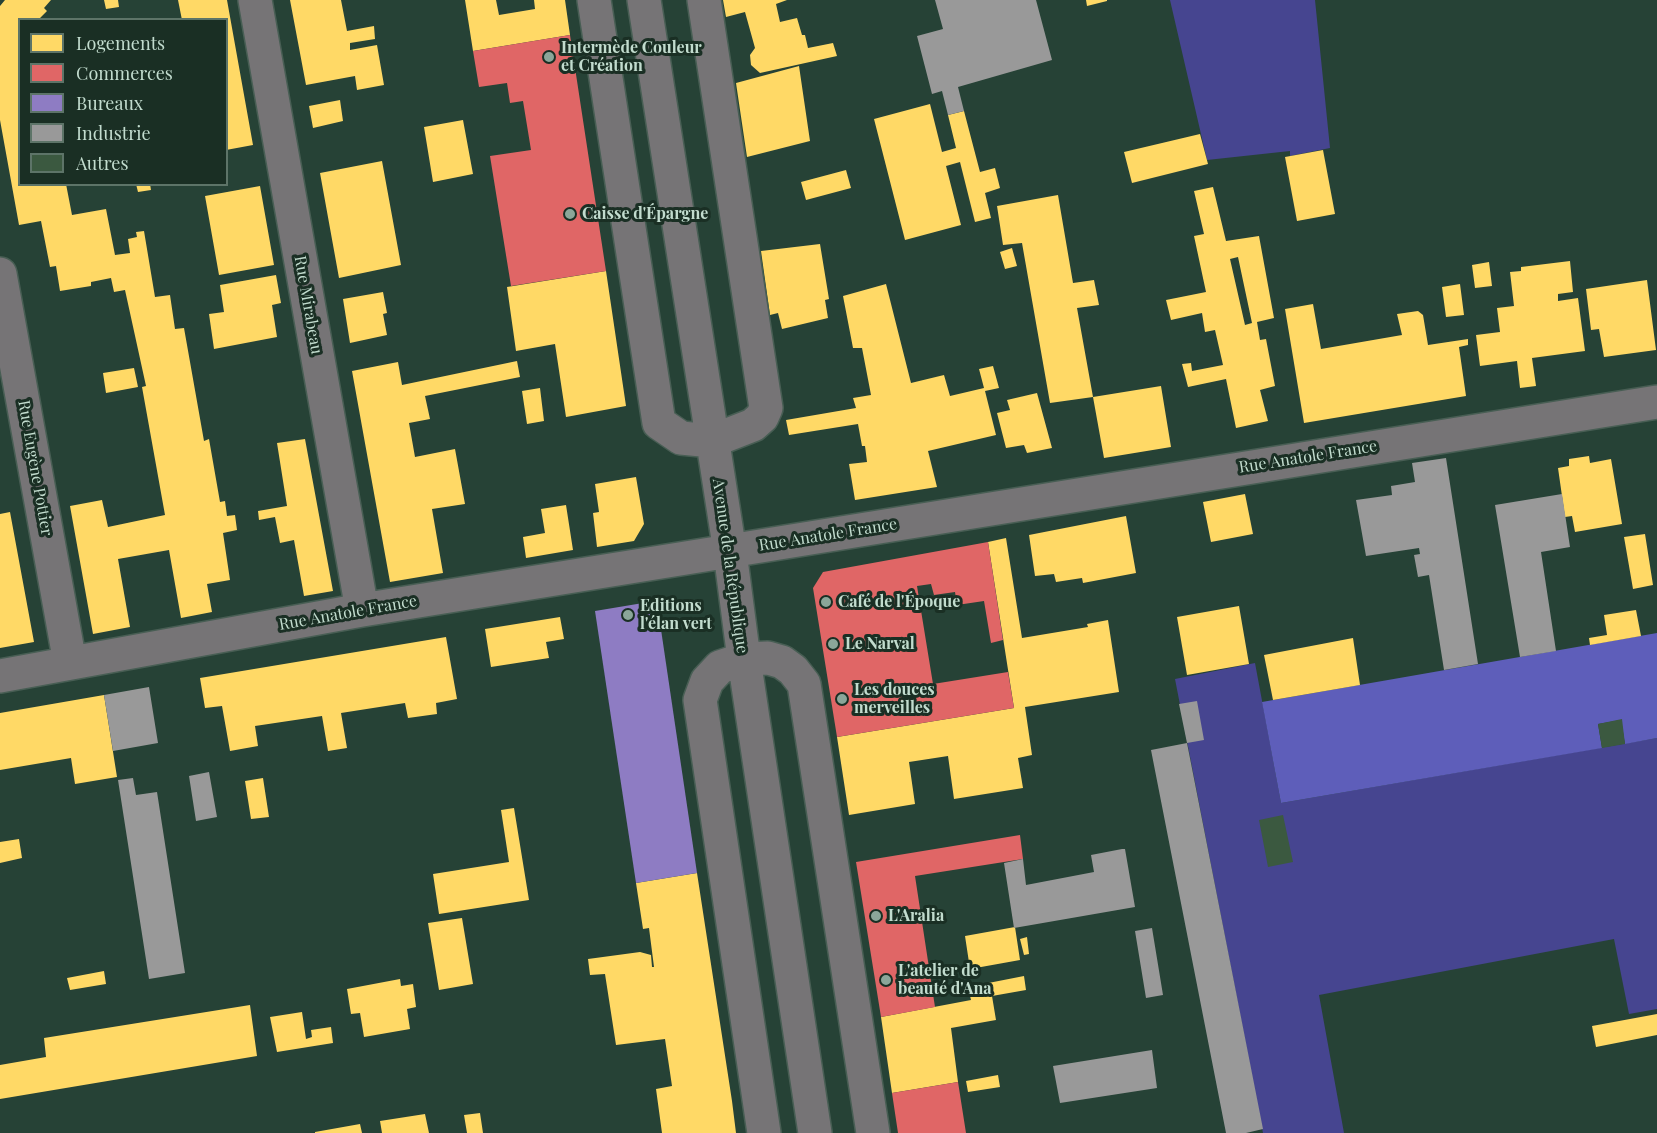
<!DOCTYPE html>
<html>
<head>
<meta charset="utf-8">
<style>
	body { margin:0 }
	#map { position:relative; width:1657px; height:1133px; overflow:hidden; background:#264236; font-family:"Playfair Display",serif }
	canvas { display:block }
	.legend { position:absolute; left:18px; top:18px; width:210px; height:168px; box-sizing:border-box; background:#1a2f24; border:2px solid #5d7468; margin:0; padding:8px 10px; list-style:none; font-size:18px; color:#c2dcce }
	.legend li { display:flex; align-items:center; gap:12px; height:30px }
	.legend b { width:30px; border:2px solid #5d7468 }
</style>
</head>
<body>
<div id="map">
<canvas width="1657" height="1133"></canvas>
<ul class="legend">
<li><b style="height:16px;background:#ffd966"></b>Logements</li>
<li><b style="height:16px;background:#e06666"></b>Commerces</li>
<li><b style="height:16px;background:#8e7cc3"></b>Bureaux</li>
<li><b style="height:16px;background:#999"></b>Industrie</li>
<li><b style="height:16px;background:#3b5940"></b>Autres</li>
</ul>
</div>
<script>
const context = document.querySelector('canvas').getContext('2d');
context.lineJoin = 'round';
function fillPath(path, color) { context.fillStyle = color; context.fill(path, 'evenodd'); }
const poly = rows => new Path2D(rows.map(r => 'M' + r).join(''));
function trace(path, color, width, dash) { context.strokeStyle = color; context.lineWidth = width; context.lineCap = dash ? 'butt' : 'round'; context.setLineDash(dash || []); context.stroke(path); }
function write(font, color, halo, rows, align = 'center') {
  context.font = font + ' "Playfair Display",serif'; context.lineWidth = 6; context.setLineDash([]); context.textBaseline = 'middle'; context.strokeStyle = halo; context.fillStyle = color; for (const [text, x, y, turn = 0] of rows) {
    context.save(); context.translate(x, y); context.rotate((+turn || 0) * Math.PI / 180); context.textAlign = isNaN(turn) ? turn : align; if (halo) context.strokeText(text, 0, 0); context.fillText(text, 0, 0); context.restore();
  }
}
const green = poly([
	[1170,0,1315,0,1330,148,1290,156,1290,151,1207,160],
	[1255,663,1281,803,1657,738,1657,1009,1629,1014,1614,939,1319,995,1344,1133,1263,1133,1175,679]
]);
const forest = poly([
	[1657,633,1657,738,1625,744,1621,720,1598,724,1602,748,1281,803,1262,702]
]);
const homes = poly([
	[5,0,51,0,44,8,47,11,38,20,20,20,20,184,66,184,72,215,106,209,115,255,130,253,128,239,137,237,136,232,144,231,155,297,170,295,175,329,184,328,204,441,209,439,220,502,225,501,227,516,235,515,237,530,223,533,230,580,207,584,212,612,181,618,169,550,118,559,130,627,93,634,70,506,102,500,108,527,165,515,142,387,146,386,125,290,114,292,111,278,91,282,91,286,60,291,56,266,50,267,41,221,19,225,0,120,0,6],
	[104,0,118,0,119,7,106,9],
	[178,0,227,0,253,145,226,150,226,20,182,20],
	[290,0,341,0,347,31,374,26,375,39,350,43,350,50,377,45,384,85,357,90,355,76,306,85],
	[465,0,496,0,499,15,535,9,534,0,565,0,570,35,473,51],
	[723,0,787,0,776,4,780,22,797,18,802,35,805,35,808,48,833,43,837,56,760,73,751,65,750,55,755,48,745,12,726,17],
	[1086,0,1107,0,1107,1,1087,6],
	[799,66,810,141,747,157,736,83],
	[340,100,343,121,313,128,309,106],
	[930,104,942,152,956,148,948,115,964,111,980,172,995,168,1000,188,985,193,991,218,975,222,960,162,946,166,961,225,905,240,874,119],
	[463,120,473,174,433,182,424,127],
	[1200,134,1208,164,1132,183,1124,152],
	[1323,150,1335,214,1297,221,1285,157],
	[382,161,401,265,339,278,320,173],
	[846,170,851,188,806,200,801,182],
	[136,184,150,184,151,190,138,192],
	[260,186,274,265,219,275,205,196],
	[1213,187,1226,241,1259,236,1274,318,1257,322,1260,340,1266,339,1275,386,1260,390,1268,421,1236,428,1226,379,1188,387,1182,364,1191,363,1192,371,1223,365,1215,330,1205,332,1202,313,1171,320,1166,300,1206,292,1194,236,1204,234,1194,191],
	[1238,257,1252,323,1245,325,1230,259],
	[1058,195,1073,283,1094,280,1099,305,1077,308,1093,397,1050,403,1022,243,1003,245,997,206],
	[820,244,829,299,825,300,828,318,782,329,778,313,770,315,761,251],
	[1012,248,1017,266,1005,269,1000,252],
	[1570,261,1573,292,1558,294,1558,301,1578,298,1585,351,1532,358,1536,386,1520,388,1517,361,1480,366,1476,335,1500,332,1497,308,1514,306,1510,272,1521,271,1521,267],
	[1489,262,1492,286,1475,288,1472,265],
	[606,271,626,406,566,417,555,344,516,351,507,287],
	[276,275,281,303,272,305,277,337,214,349,209,314,224,312,220,285],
	[1647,280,1656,350,1604,357,1599,329,1591,330,1586,289],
	[886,284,911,383,944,375,950,396,984,388,979,369,993,366,999,388,985,391,996,435,928,451,937,487,855,500,849,464,867,462,865,446,862,446,858,424,789,435,786,420,856,408,853,398,871,395,862,348,853,348,843,296],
	[1460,284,1464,315,1446,317,1442,287],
	[383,292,387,313,383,314,387,335,350,343,343,299],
	[1313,304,1321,349,1402,335,1397,314,1418,311,1423,315,1428,345,1468,339,1468,345,1459,347,1466,396,1304,423,1285,309],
	[517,361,520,377,425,396,430,419,409,423,415,457,455,449,465,504,432,509,443,573,390,582,352,371,398,362,402,385],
	[134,368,138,387,106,393,103,373],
	[1161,386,1171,447,1104,458,1093,397],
	[540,388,544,421,527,424,522,391],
	[1037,393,1052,448,1027,453,1024,445,1006,448,997,413,1010,410,1007,400],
	[305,439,333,591,304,596,294,540,280,543,275,517,259,520,258,511,287,506,277,443],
	[1589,456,1590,463,1611,459,1622,524,1575,532,1572,516,1565,517,1558,468,1569,466,1569,459],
	[636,477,644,524,634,541,597,547,593,513,599,512,595,484],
	[1245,494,1253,534,1211,542,1203,502],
	[566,505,573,550,526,558,523,537,545,533,541,509],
	[10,512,34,642,0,648,0,514],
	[1126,516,1136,573,1083,583,1082,578,1056,582,1054,574,1035,576,1029,535],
	[1645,534,1653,585,1633,589,1624,537],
	[1006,538,1022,638,1088,627,1087,624,1108,620,1119,692,1025,707,1032,755,1018,758,1023,788,954,799,948,756,909,762,915,804,849,815,837,737,1014,708,988,542],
	[1239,606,1249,664,1187,675,1177,617],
	[1636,610,1641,636,1590,645,1589,638,1607,635,1604,615],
	[560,617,564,639,546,642,549,658,491,667,485,629],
	[446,637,457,699,436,703,437,714,408,718,405,703,341,713,347,748,328,751,322,716,255,726,258,746,230,751,222,706,205,708,200,678],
	[1353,638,1360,685,1273,700,1264,655],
	[104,695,117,777,75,784,71,758,0,770,0,713],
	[263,778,269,817,251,819,245,781],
	[514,808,529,900,439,914,433,874,509,862,501,810],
	[19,839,22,858,0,863,0,842],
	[697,873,732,1101,736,1133,662,1133,656,1089,672,1086,665,1039,616,1045,605,974,590,975,588,959,640,952,651,955,652,967,654,967,649,928,643,929,636,883],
	[462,918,473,984,439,990,428,923],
	[1015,927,1020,960,970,969,965,936],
	[1027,937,1029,954,1024,955,1020,939],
	[104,971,106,984,70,990,67,978],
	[1024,976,1026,990,992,996,996,1020,951,1028,958,1082,892,1093,881,1017,971,1000,968,987],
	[400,979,401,986,413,984,416,1007,407,1009,410,1029,364,1037,360,1013,351,1014,347,989],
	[250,1005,257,1056,0,1099,0,1065,46,1057,44,1038],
	[302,1012,306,1039,312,1037,311,1030,331,1027,333,1043,277,1052,270,1017],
	[1657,1014,1657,1035,1596,1047,1592,1026],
	[998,1075,1000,1087,968,1092,966,1081],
	[480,1113,483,1133,467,1133,464,1115],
	[425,1114,429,1133,382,1133,380,1121],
	[360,1124,362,1133,315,1133,315,1132]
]);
const shops = poly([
	[570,35,606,271,511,286,490,156,531,150,523,101,510,103,507,83,479,87,473,51],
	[988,542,1003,640,991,643,984,601,957,605,955,592,934,595,931,584,917,586,933,684,1008,672,1014,708,837,737,813,588,823,572],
	[1020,835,1023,859,915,876,935,1007,881,1017,856,862],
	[958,1082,966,1133,898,1133,892,1093]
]);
const offices = poly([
	[643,603,659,616,697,873,636,883,595,611]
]);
const industry = poly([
	[935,0,1036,0,1052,60,958,87,964,111,948,115,942,91,932,94,917,36,943,29],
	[1446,458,1478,664,1444,670,1429,575,1418,577,1414,555,1420,554,1419,548,1366,556,1356,500,1392,495,1391,486,1415,482,1412,463],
	[1562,494,1570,547,1541,552,1556,651,1520,657,1495,505],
	[149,687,158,743,113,751,104,695],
	[1197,701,1204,740,1187,743,1263,1129,1246,1133,1226,1133,1151,750,1187,743,1179,704],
	[209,772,217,817,196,821,189,776],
	[133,778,136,795,157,792,185,973,149,979,118,780],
	[1122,849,1125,849,1135,907,1014,928,1004,863,1023,859,1026,885,1094,872,1091,855],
	[1152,928,1163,995,1146,998,1135,931],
	[1152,1050,1157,1088,1060,1103,1053,1066]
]);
const building = poly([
	[1622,719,1625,744,1602,748,1598,724],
	[1283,815,1293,862,1268,867,1259,820]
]);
const minor = poly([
	[255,0,362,610],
	[594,0,659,423,681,438,712,441,753,425,762,417,766,408,704,0],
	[644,0,730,552,744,659,815,1133],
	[0,274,70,663],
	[0,676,362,610,1657,402],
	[764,1133,700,700,707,681,720,667,744,659,768,658,782,662,793,670,804,684,873,1133]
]);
const markers = [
	[549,57,6,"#8ba699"],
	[570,214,6,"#8ba699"],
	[826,602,6,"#8ba699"],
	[628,615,6,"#8ba699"],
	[833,644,6,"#8ba699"],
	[842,699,6,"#8ba699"],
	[876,916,6,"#8ba699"],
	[886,980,6,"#8ba699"]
];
const poiNames = [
	["Intermède Couleur",561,48],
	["et Création",561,66],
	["Caisse d'Épargne",582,214],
	["Café de l'Époque",838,602],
	["Editions",640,606],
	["l'élan vert",640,624],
	["Le Narval",845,644],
	["Les douces",854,690],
	["merveilles",854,708],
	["L'Aralia",888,916],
	["L'atelier de",898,971],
	["beauté d'Ana",898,989]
];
const streetNames = [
	["Rue Mirabeau",308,305,80],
	["Rue Anatole France",1308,457,-9],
	["Rue Eugène Pottier",35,468,80],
	["Rue Anatole France",828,535,-9],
	["Avenue de la République",730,566,82],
	["Rue Anatole France",348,613,-10]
];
fillPath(green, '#464590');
fillPath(forest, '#5e5eba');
fillPath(homes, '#ffd966');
fillPath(shops, '#e06666');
fillPath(offices, '#8e7cc3');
fillPath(industry, '#999');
fillPath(building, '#3b5940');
trace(minor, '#485e54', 36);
trace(minor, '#767476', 33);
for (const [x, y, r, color] of markers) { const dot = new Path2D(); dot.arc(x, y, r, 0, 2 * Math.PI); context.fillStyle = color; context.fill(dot); trace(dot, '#1a2f24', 2); }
write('bold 16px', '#c2dcce', '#1a2f24', poiNames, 'left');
write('16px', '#c2dcce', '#1a2f24', streetNames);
</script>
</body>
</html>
